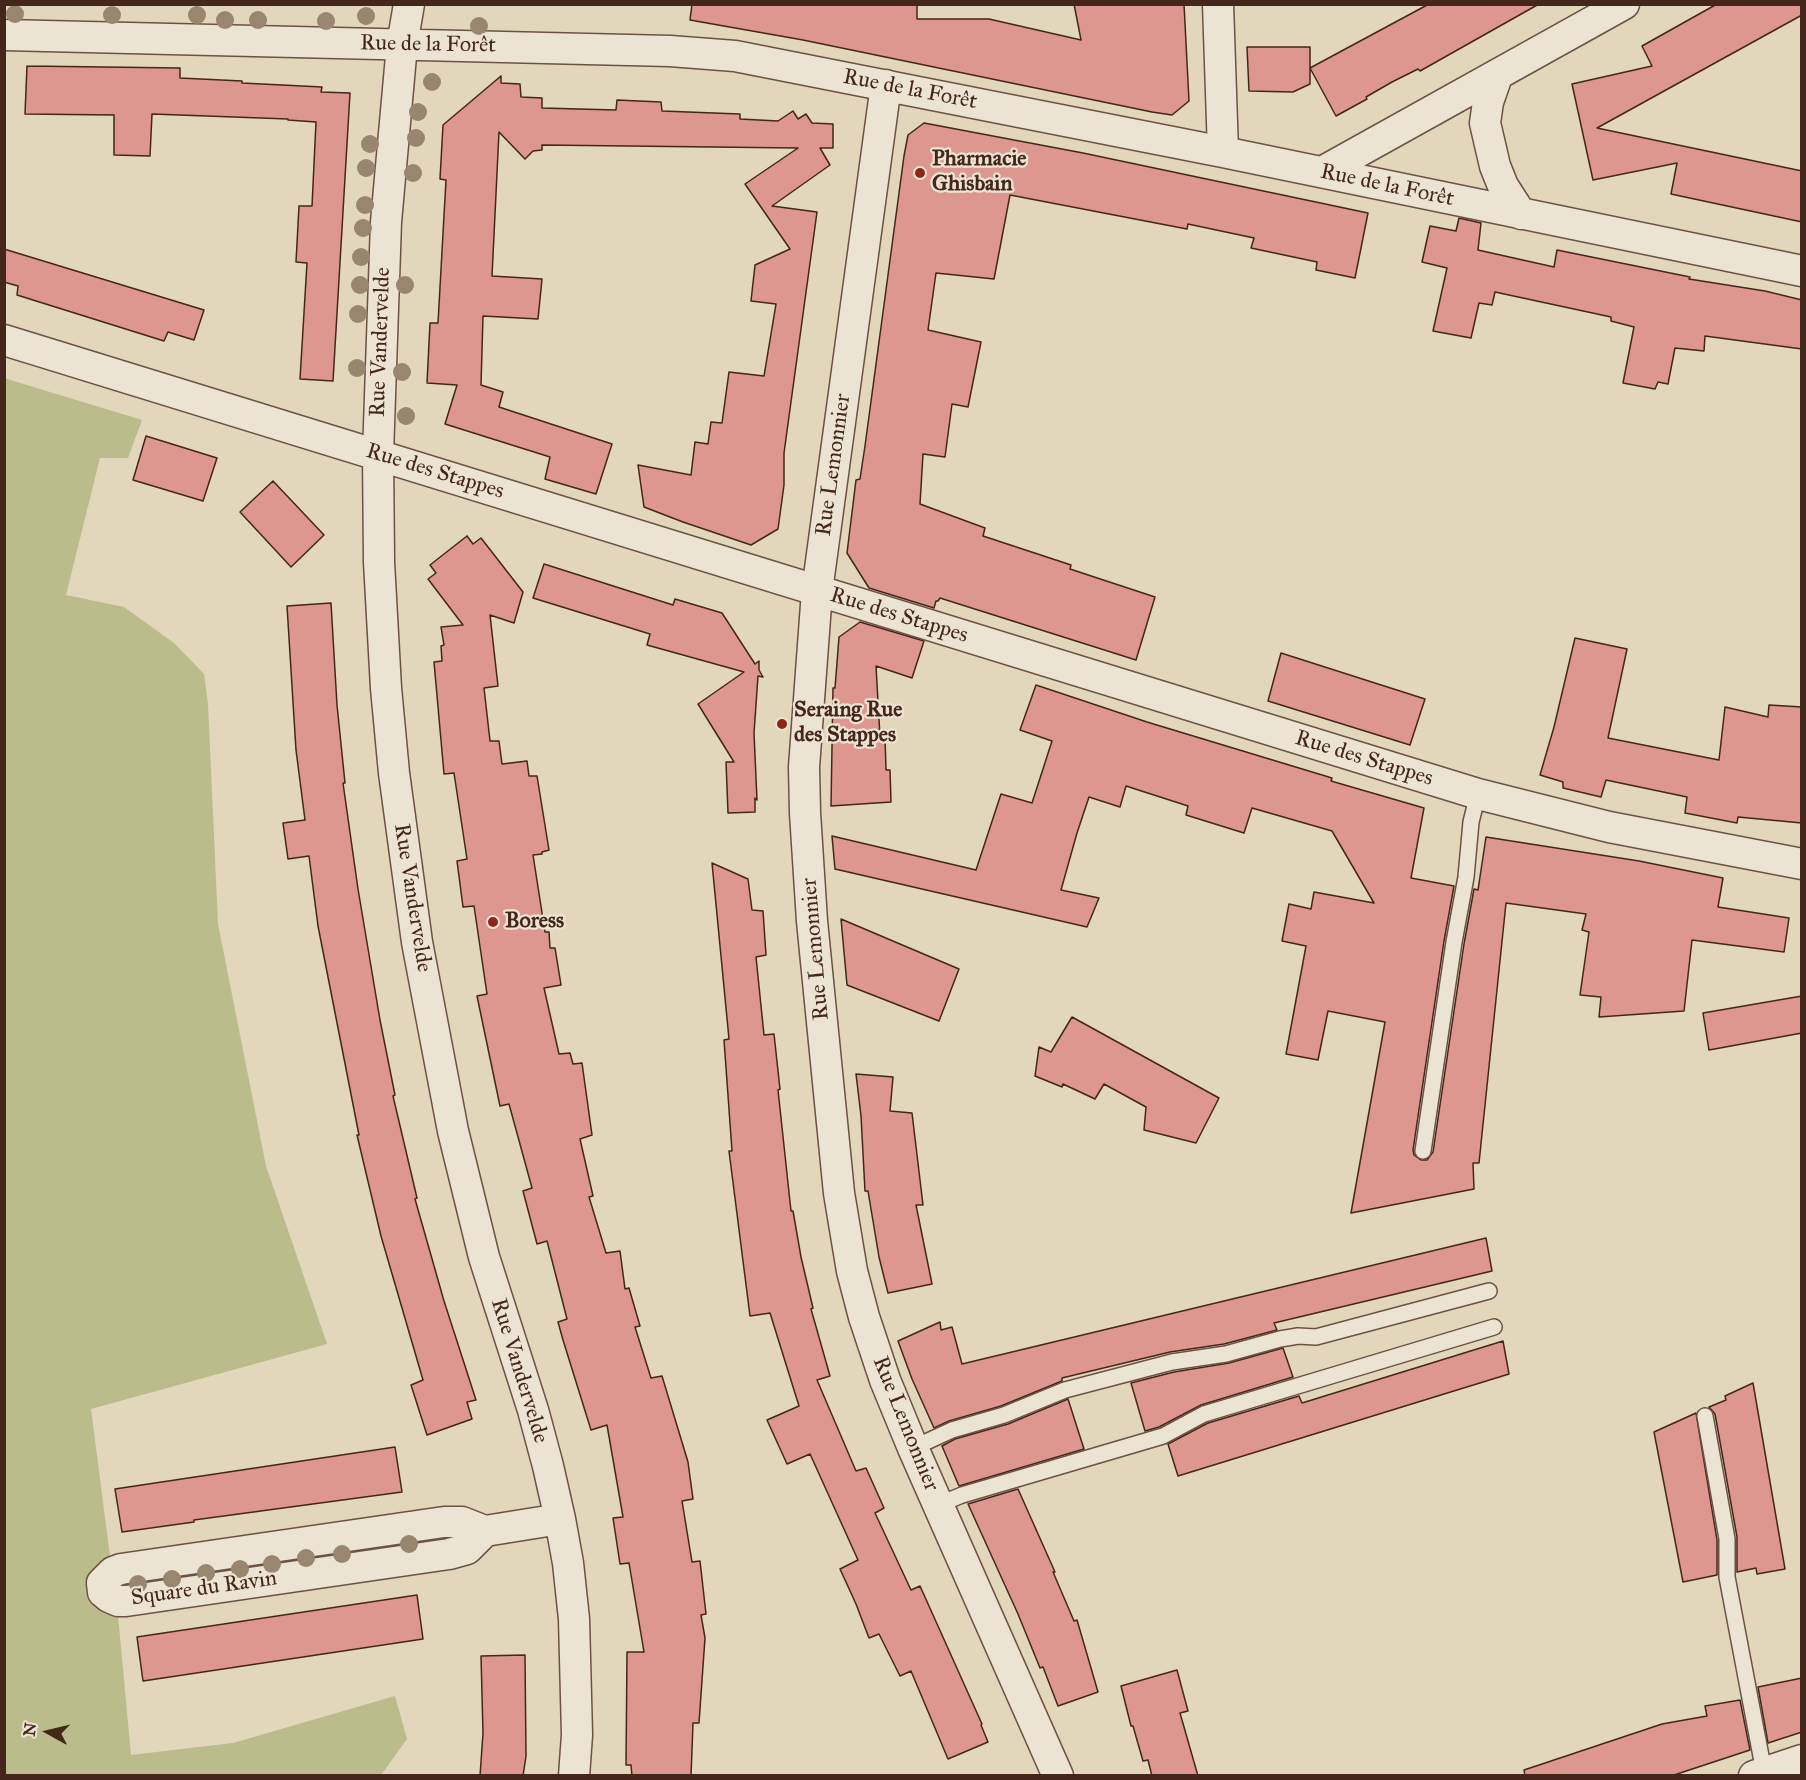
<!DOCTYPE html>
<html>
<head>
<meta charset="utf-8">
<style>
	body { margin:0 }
	#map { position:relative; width:1806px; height:1780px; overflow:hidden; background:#e2d6bb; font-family:"IM FELL Great Primer",serif }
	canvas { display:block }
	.frame { position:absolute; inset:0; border:6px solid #44261b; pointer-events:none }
	.north { position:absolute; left:18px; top:1702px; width:60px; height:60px; -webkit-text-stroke:4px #ece4d3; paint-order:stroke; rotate:278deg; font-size:16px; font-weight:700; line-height:24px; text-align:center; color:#44261b }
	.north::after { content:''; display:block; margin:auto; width:21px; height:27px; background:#44261b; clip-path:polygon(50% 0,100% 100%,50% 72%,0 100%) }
</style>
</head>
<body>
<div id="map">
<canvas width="1806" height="1780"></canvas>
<div class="frame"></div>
<div class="north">N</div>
</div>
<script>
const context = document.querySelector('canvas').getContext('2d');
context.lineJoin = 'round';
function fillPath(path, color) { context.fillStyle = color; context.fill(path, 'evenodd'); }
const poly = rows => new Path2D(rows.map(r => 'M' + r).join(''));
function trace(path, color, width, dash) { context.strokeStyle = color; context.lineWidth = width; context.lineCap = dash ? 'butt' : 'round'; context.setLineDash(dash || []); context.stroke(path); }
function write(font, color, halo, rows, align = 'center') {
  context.font = font + ' "IM FELL Great Primer",serif'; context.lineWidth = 4.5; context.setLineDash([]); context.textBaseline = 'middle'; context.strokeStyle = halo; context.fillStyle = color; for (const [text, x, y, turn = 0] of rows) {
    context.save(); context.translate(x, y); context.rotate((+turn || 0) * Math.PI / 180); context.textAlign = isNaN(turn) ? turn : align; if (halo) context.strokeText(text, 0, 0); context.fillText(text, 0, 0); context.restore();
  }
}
const green = poly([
	[4,378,142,420,128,458,100,458,66,595,124,607,174,643,204,674,208,704,218,924,266,1166,327,1344,91,1409,119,1626,131,1755,233,1743,395,1696,407,1739,381,1775,5,1775]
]);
const building = poly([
	[692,4,917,4,917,19,989,19,1081,40,1074,4,1184,4,1189,101,1172,115,1152,112,803,40,690,20,692,4],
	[1429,4,1539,4,1420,71,1418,69,1392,82,1366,97,1367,99,1336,116,1310,68,1429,4],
	[1717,4,1802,4,1802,15,1597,128,1802,171,1802,222,1671,194,1677,163,1593,180,1572,84,1652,66,1642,46,1717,4],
	[1247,47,1310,47,1310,84,1293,92,1249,91,1247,47],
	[27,66,180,68,180,78,242,81,242,83,322,87,321,92,350,93,333,381,300,379,307,263,296,262,299,206,312,206,316,122,288,120,288,119,152,114,150,156,114,155,114,115,25,114,27,66],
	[501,76,501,83,520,84,521,97,542,98,542,108,616,110,617,100,661,102,662,111,740,114,740,119,778,121,793,111,798,119,806,114,812,123,833,124,833,148,820,148,830,165,772,206,817,212,784,453,784,485,778,529,751,545,683,522,644,507,638,465,691,475,695,442,708,444,711,422,722,423,729,372,764,376,776,304,751,301,755,265,790,249,745,184,798,148,542,145,542,150,533,151,525,159,499,132,492,276,542,279,538,319,483,316,481,385,503,392,499,407,612,444,596,494,545,479,550,457,445,424,457,385,427,383,430,323,438,323,446,180,440,179,443,125,501,76],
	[924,123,1083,153,1368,213,1355,278,1316,270,1317,262,1251,248,1254,238,1188,224,1187,229,1010,195,994,279,936,273,928,330,981,342,968,407,952,404,945,457,923,454,920,504,985,528,983,536,1071,565,1070,569,1155,597,1136,660,940,598,938,601,936,601,934,608,869,588,847,553,856,480,860,479,865,446,904,156,908,135,924,123],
	[1459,218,1481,223,1478,250,1554,267,1557,250,1690,277,1689,279,1765,291,1802,300,1802,349,1705,336,1704,351,1675,348,1668,384,1658,382,1655,389,1623,383,1634,327,1611,321,1611,317,1495,292,1492,305,1479,303,1471,338,1433,331,1447,268,1422,262,1430,226,1456,231,1459,218],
	[4,249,204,310,194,340,168,332,164,341,17,295,18,286,4,282,4,249],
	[146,436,217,458,203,501,133,480,146,436],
	[273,481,324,535,291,567,240,512,273,481],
	[467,536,473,544,481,538,523,592,514,623,490,615,498,686,484,688,490,741,499,741,502,764,527,761,529,776,537,776,549,850,542,852,542,854,533,855,545,932,549,932,550,948,555,948,561,985,544,988,559,1054,570,1053,573,1064,582,1063,592,1135,580,1139,593,1196,589,1197,606,1253,620,1251,625,1289,629,1288,640,1326,635,1327,651,1378,662,1376,688,1462,693,1499,682,1501,692,1562,700,1561,706,1614,701,1615,705,1638,699,1723,693,1723,691,1776,632,1776,631,1765,626,1765,627,1652,644,1652,629,1563,620,1564,613,1518,623,1517,607,1425,591,1430,563,1340,558,1322,567,1319,547,1241,537,1244,523,1191,532,1188,509,1104,500,1106,477,996,487,994,474,906,463,907,457,861,467,859,454,773,444,774,434,662,442,661,441,646,444,645,441,627,463,625,428,579,436,573,430,565,467,536],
	[544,564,673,605,675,599,722,613,755,664,759,661,759,670,763,677,758,676,754,733,757,800,755,798,755,812,728,813,726,762,734,762,698,704,744,672,647,645,650,634,533,598,544,564],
	[331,603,337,705,345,783,343,783,358,889,380,1020,395,1095,393,1096,417,1198,415,1199,444,1301,476,1400,467,1402,472,1419,427,1435,411,1385,423,1380,381,1236,357,1135,359,1135,318,926,309,856,288,859,283,823,305,820,296,750,287,606,331,603],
	[860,622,924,641,912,678,876,666,880,737,885,737,886,770,890,770,891,802,831,806,833,688,835,688,839,637,860,622],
	[1575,638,1627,649,1608,738,1719,760,1725,707,1768,717,1769,705,1802,707,1802,823,1738,817,1737,823,1685,813,1687,797,1606,780,1601,797,1563,788,1563,782,1540,775,1554,727,1575,638],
	[1281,653,1425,699,1410,745,1268,701,1281,653],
	[1036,685,1147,722,1332,778,1331,781,1424,808,1411,878,1454,886,1444,941,1413,1150,1414,1155,1421,1160,1427,1160,1433,1152,1464,944,1474,889,1478,890,1486,837,1639,861,1723,878,1718,907,1789,918,1784,952,1692,940,1684,1011,1599,1017,1601,997,1580,995,1589,932,1582,930,1586,914,1506,903,1479,1163,1473,1163,1474,1189,1351,1213,1385,1022,1328,1011,1318,1060,1286,1054,1306,946,1282,941,1289,904,1311,909,1314,892,1374,903,1332,831,1252,808,1244,833,1186,815,1188,806,1126,786,1120,807,1089,797,1077,833,1061,890,1099,898,1087,927,835,869,832,836,976,870,1001,794,1032,803,1052,741,1020,730,1036,685],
	[712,863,748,879,752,910,763,911,766,955,756,957,764,1035,774,1034,780,1089,778,1090,791,1211,793,1211,801,1257,813,1308,811,1309,830,1376,817,1380,856,1471,866,1468,884,1508,875,1513,911,1590,920,1586,982,1724,981,1725,988,1742,948,1759,911,1671,900,1676,879,1634,869,1638,856,1604,840,1569,858,1560,810,1454,787,1464,767,1420,799,1406,770,1313,750,1316,729,1151,732,1151,724,1040,729,1039,712,863],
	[841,919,959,969,939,1021,847,985,841,919],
	[1802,996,1802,1033,1709,1050,1703,1013,1802,996],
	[1072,1017,1219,1098,1196,1143,1144,1130,1146,1107,1104,1084,1095,1099,1063,1084,1062,1087,1035,1076,1039,1047,1051,1052,1072,1017],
	[856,1074,893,1077,890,1111,912,1113,923,1205,916,1205,932,1284,888,1293,879,1257,868,1191,865,1191,861,1116,856,1074],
	[1486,1238,1492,1271,1274,1323,1277,1330,1224,1344,1170,1352,1062,1378,1062,1381,1001,1406,949,1421,934,1428,912,1379,898,1341,940,1322,941,1330,952,1327,962,1364,1486,1238],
	[1503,1341,1509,1374,1178,1476,1168,1444,1208,1423,1299,1396,1302,1403,1503,1341],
	[1283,1348,1293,1377,1201,1405,1159,1427,1145,1431,1131,1383,1174,1372,1229,1363,1283,1348],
	[1753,1383,1785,1569,1757,1574,1756,1568,1737,1572,1737,1537,1715,1414,1709,1407,1726,1400,1725,1396,1753,1383],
	[1068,1399,1084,1449,959,1486,942,1446,955,1439,1008,1424,1068,1399],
	[1696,1413,1717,1540,1717,1575,1683,1582,1654,1432,1696,1413],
	[395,1447,402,1492,194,1520,194,1522,122,1532,115,1489,395,1447],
	[1018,1489,1055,1572,1053,1572,1074,1621,1077,1620,1098,1692,1058,1706,1043,1667,1040,1668,1018,1614,968,1504,1018,1489],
	[417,1595,423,1639,143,1681,137,1637,417,1595],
	[525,1655,526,1756,523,1776,480,1776,483,1733,481,1656,525,1655],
	[1177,1670,1188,1711,1180,1713,1198,1776,1152,1776,1148,1760,1143,1761,1133,1726,1131,1726,1121,1686,1177,1670],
	[1802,1678,1802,1732,1768,1743,1758,1687,1802,1678],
	[1740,1700,1750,1750,1671,1776,1525,1776,1524,1770,1662,1724,1707,1716,1705,1706,1740,1700]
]);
const service = poly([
	[1423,1151,1454,942,1466,877,1471,822,1478,794],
	[1705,1416,1727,1539,1727,1577,1764,1772],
	[913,1448,952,1430,1004,1415,1065,1390,1172,1362,1226,1354,1280,1339,1298,1336,1316,1337,1489,1291],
	[938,1505,962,1495,1163,1436,1204,1414,1494,1327]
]);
const minor = poly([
	[409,4,402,45,386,222,378,454,379,562,386,688,394,773,417,942,453,1131,484,1257,533,1410,548,1466,560,1519,568,1563,574,1619,577,1735,574,1776],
	[1218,4,1223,152],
	[4,35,670,51,735,56,1223,152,1802,271],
	[1497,76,1488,102,1485,123,1495,166,1503,186,1521,214],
	[886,85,817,591,804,767,805,813,812,921,839,1193,852,1271,864,1317,885,1380,913,1448,1058,1776],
	[1322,172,1624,4],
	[4,340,1478,794,1609,827,1802,864],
	[485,1531,467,1549,449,1554,126,1601,118,1601,109,1597,103,1592,102,1583,113,1572,121,1569,444,1522,462,1522,485,1531,560,1519],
	[1754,1776,1802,1760]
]);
const trees = [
	[15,14],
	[112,15],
	[197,15],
	[366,16],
	[225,20],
	[258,20],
	[326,21],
	[479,26],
	[432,82],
	[418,112],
	[416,138],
	[370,144],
	[366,168],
	[413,173],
	[365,205],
	[363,228],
	[361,257],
	[360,285],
	[405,285],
	[358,314],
	[357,368],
	[402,372],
	[406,416],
	[409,1544],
	[342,1554],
	[306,1558],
	[272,1564],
	[240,1569],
	[206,1573],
	[172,1579],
	[138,1584]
];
const markers = [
	[920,173,6,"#8f2418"],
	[782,724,6,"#8f2418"],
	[493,922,6,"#8f2418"]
];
const streetNames = [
	["Rue de la Forêt",428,45,1],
	["Rue de la Forêt",910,90,11],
	["Rue de la Forêt",1387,186,12],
	["Rue Vandervelde",381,342,-88],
	["Rue Lemonnier",834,465,-82],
	["Rue des Stappes",435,472,17],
	["Rue des Stappes",899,616,17],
	["Rue des Stappes",1364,759,17],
	["Rue Vandervelde",412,898,81],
	["Rue Lemonnier",816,949,-95],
	["Rue Vandervelde",519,1371,73],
	["Rue Lemonnier",905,1424,68],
	["Square du Ravin",204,1589,-8]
];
const poiNames = [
	["Pharmacie",932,160],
	["Ghisbain",932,185],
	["Seraing Rue",794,711],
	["des Stappes",794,736],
	["Boress",505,922]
];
fillPath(green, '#babc8b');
fillPath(building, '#dd978e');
trace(building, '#44261b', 1.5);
trace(service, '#6c5243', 18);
trace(minor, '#6c5243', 33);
trace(service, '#ece4d3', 15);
trace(minor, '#ece4d3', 30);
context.fillStyle = '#98866f';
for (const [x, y] of trees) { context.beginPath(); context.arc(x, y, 9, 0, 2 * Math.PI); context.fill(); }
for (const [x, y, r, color] of markers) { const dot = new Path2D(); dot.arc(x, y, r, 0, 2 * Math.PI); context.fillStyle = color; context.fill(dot); trace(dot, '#ece4d3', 2); }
write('22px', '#44261b', '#ece4d3', streetNames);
write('bold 22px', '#44261b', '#ece4d3', poiNames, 'left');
</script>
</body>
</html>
